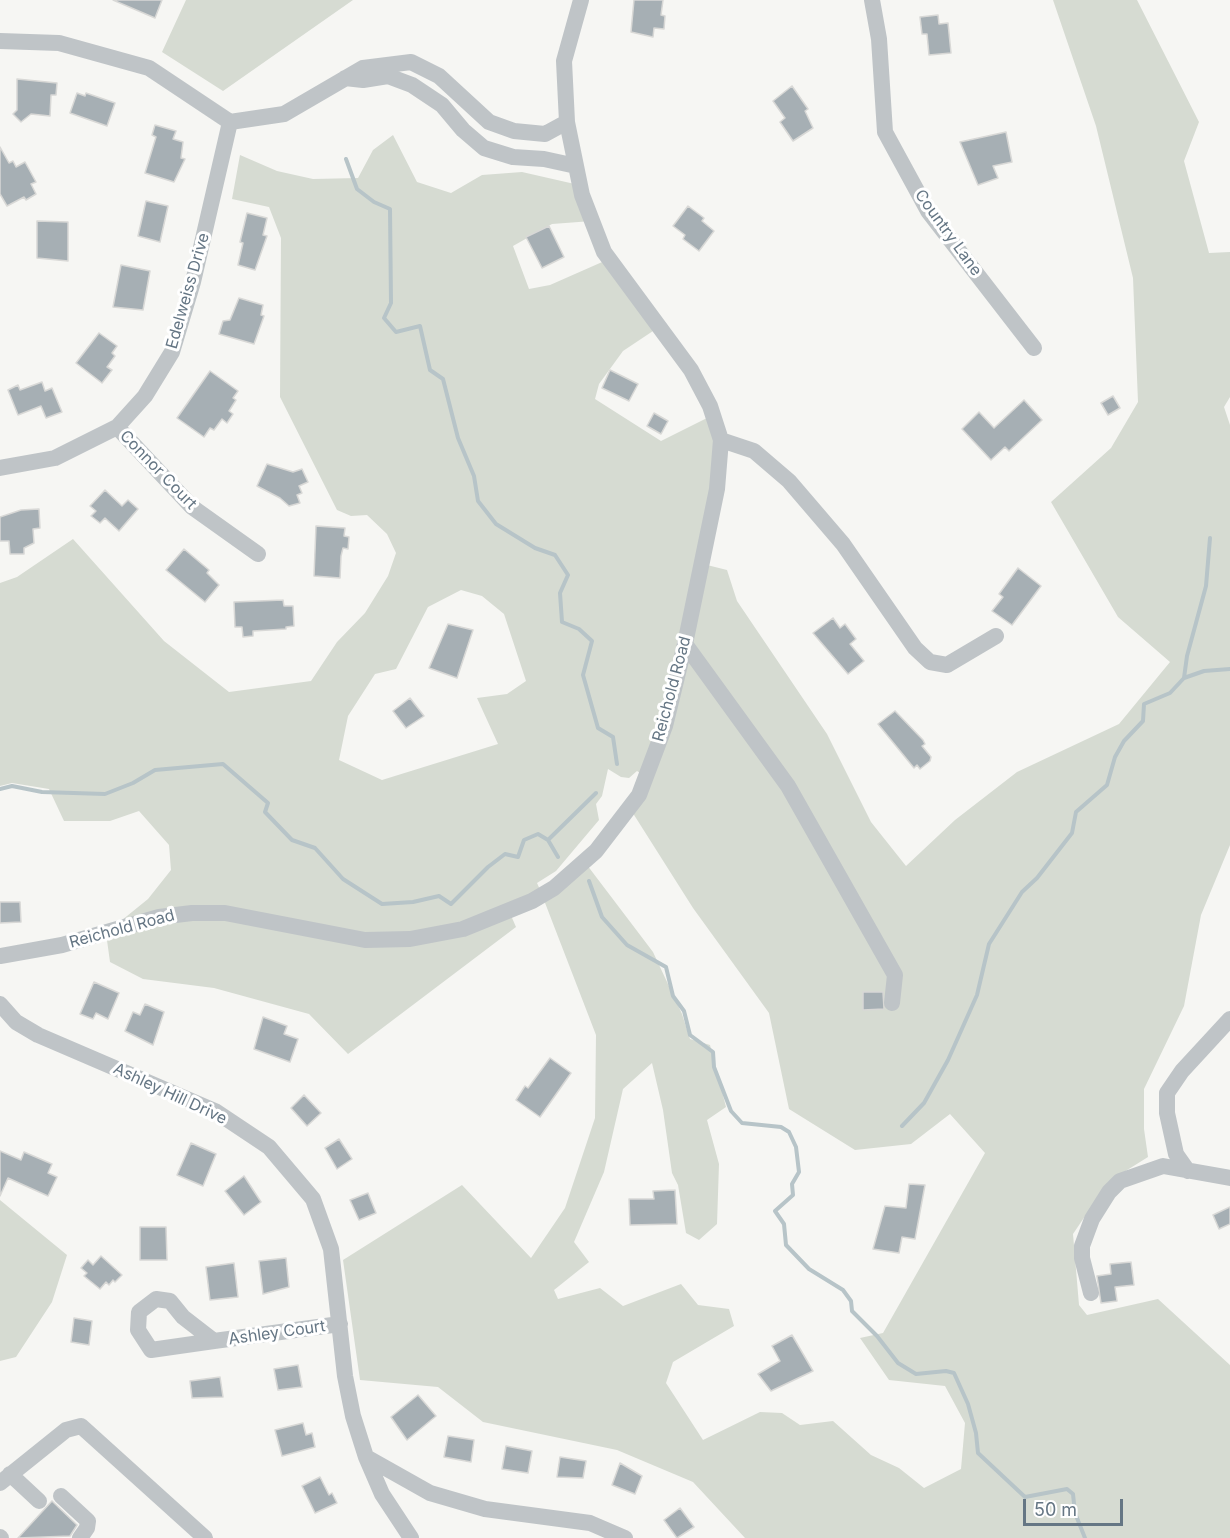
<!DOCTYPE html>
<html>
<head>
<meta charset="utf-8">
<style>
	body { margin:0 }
	#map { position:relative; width:1230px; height:1538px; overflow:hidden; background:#f6f6f3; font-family:Inter,sans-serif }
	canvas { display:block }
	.scale { position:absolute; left:1023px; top:1499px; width:100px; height:27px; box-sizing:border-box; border:3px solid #657684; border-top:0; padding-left:8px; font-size:18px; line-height:21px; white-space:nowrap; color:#657684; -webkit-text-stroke:4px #fff; paint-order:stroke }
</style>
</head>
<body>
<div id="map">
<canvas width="1230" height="1538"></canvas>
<div class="scale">50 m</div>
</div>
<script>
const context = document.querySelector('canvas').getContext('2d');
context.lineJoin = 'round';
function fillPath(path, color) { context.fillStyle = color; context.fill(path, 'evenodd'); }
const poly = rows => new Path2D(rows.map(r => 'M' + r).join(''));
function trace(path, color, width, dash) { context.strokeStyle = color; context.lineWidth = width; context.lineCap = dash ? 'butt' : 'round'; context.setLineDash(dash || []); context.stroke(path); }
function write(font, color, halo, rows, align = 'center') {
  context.font = font + ' Inter,sans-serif'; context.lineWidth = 6; context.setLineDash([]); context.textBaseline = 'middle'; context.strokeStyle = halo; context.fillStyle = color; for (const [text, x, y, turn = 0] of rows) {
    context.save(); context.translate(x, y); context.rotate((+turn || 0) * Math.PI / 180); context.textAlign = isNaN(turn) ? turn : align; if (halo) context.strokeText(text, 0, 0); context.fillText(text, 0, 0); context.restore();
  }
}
const green = poly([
	[186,0,353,0,223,91,162,52],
	[1053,0,1137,0,1199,122,1184,161,1209,253,1230,252,1230,397,1224,407,1230,425,1230,845,1201,915,1184,1006,1144,1089,1144,1129,1148,1157,1108,1182,1073,1234,1079,1305,1087,1315,1158,1299,1230,1365,1230,1538,745,1538,693,1482,617,1450,483,1422,438,1387,360,1380,343,1260,462,1185,531,1258,565,1208,595,1118,596,1035,542,895,509,911,516,927,348,1054,309,1014,214,988,143,979,110,962,106,933,148,899,171,870,169,845,139,811,110,821,64,821,49,789,12,783,0,786,0,583,17,577,73,539,164,641,229,692,311,681,337,642,365,613,388,576,396,553,387,534,367,515,351,516,337,510,280,397,281,238,269,207,232,199,240,155,277,171,313,179,358,178,373,150,393,135,417,182,451,193,482,175,522,172,579,185,592,221,552,224,513,246,529,289,550,285,609,259,659,327,623,351,599,384,595,399,661,441,713,415,721,440,703,564,727,570,737,601,827,734,871,822,906,866,955,820,1017,772,1119,724,1170,662,1118,617,1051,502,1111,448,1138,402,1133,278,1096,126],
	[461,590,482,596,504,614,526,681,507,694,477,698,498,744,382,780,339,760,348,716,375,674,396,669,428,607],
	[608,769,621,777,629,778,637,771,646,777,629,807,693,908,769,1013,789,1109,855,1150,911,1144,950,1114,985,1153,883,1333,860,1338,889,1380,945,1386,965,1423,961,1469,924,1488,899,1468,871,1455,833,1421,800,1425,782,1413,760,1412,703,1440,666,1383,673,1362,734,1326,729,1309,698,1305,681,1284,623,1306,600,1288,558,1299,554,1290,589,1262,574,1242,604,1172,623,1089,652,1063,663,1110,672,1173,678,1185,686,1233,699,1240,717,1224,719,1164,707,1120,726,1107,710,1045,690,1039,682,1014,653,952,584,861,542,894,537,883,556,871,599,820,596,804,602,796],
	[0,1200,67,1255,52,1302,16,1357,0,1361]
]);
const stream = poly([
	[346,159,357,189,374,202,390,209,391,303,384,318,396,332,420,326,430,370,443,379,458,438,474,476,478,501,496,524,535,548,555,555,568,575,560,593,562,622,579,629,592,641,583,675,598,728,613,737,617,764],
	[1184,678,1187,656,1206,586,1210,538],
	[0,789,12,786,42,792,105,794,133,783,155,770,223,764,268,803,265,812,292,840,315,848,343,879,382,904,413,902,439,896,451,904,488,867,505,854,518,857,524,840,538,834,548,840,558,857],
	[548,840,596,793],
	[589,881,602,917,627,945,666,967,673,996,684,1011,690,1035,713,1052,714,1067,731,1111,742,1123,781,1127,789,1132,796,1147,799,1172,792,1184,793,1195,775,1211,784,1224,786,1245,809,1269,843,1290,851,1301,852,1311,877,1336,898,1363,916,1374,946,1371,954,1373,968,1404,976,1433,978,1453,1025,1497,1067,1489,1073,1494,1075,1513,1085,1538],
	[902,1126,924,1103,948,1060,977,995,989,944,1022,892,1037,878,1072,833,1076,812,1107,785,1115,757,1124,741,1143,721,1144,704,1170,693,1184,678,1204,671,1230,669]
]);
const building = poly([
	[113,0,162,0,155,18,113,0],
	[634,0,663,0,661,15,665,16,664,29,654,28,653,37,631,32,634,0],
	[938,15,939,24,948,23,951,53,929,55,927,34,922,34,920,17,938,15],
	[17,79,57,83,56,95,51,95,50,116,31,114,21,122,13,114,17,110,17,79],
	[792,86,808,109,805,111,813,128,793,141,780,122,785,118,773,101,792,86],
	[77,93,85,96,86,93,115,103,107,126,70,113,77,93],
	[155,125,176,131,173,139,183,142,181,158,185,159,174,182,145,173,156,137,152,135,155,125],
	[1006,132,1012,162,993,166,998,178,978,185,960,142,1006,132],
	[0,147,9,163,13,161,16,167,25,162,36,182,31,184,36,194,26,200,24,197,7,206,0,194,0,147],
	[146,201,168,206,160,242,138,236,146,201],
	[688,206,704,218,702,221,714,231,699,251,683,239,685,235,673,226,688,206],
	[247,213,267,218,263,235,267,236,255,270,238,265,243,243,240,242,247,213],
	[37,221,68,222,68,261,37,258,37,221],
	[549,226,564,257,542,268,526,237,549,226],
	[121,265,150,271,143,310,113,307,121,265],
	[239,298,263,305,261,315,264,316,254,344,219,334,223,321,230,320,239,298],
	[99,333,117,346,112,353,115,356,107,367,112,370,102,383,76,363,99,333],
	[610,370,638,384,629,401,602,388,610,370],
	[210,371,238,391,233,398,236,400,229,411,233,414,227,423,222,419,214,430,210,428,204,437,177,418,210,371],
	[42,382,45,391,52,388,62,412,46,418,41,406,18,415,8,390,18,385,20,390,42,382],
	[1113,396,1120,408,1108,415,1101,403,1113,396],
	[1024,400,1042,420,1009,451,1005,447,991,460,962,429,979,412,994,428,1024,400],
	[654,413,668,421,661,434,647,426,654,413],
	[267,464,293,472,302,469,308,482,299,486,302,493,297,495,300,503,289,506,280,498,257,486,267,464],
	[105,490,122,506,128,500,138,509,119,531,105,518,100,523,91,516,96,511,90,506,105,490],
	[39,509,40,528,33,529,34,543,24,548,24,554,10,554,9,541,0,541,0,517,21,510,39,509],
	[316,526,345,528,344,536,349,537,348,549,343,548,341,556,340,578,314,576,316,526],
	[184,549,209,570,207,573,219,585,205,602,166,570,184,549],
	[1018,568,1041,586,1012,625,992,611,1003,597,999,594,1018,568],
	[283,600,284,606,293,606,294,626,286,627,286,629,253,631,253,636,243,637,242,627,235,627,234,602,283,600],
	[833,618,840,628,845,624,856,639,850,644,864,661,848,674,813,633,833,618],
	[448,624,473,630,457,678,429,668,448,624],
	[410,698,424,716,406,728,393,711,410,698],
	[895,711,923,740,925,744,922,746,931,757,930,761,920,769,917,765,914,768,878,724,895,711],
	[0,902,20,902,21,922,0,923,0,902],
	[94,982,119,993,108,1019,96,1013,93,1019,80,1014,94,982],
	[863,992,883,992,884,1009,863,1010,863,992],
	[145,1004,164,1012,153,1045,125,1031,133,1012,140,1015,145,1004],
	[263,1017,287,1026,284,1034,298,1039,290,1062,254,1049,263,1017],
	[550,1058,571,1073,540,1117,516,1100,525,1086,528,1088,550,1058],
	[304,1095,321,1113,307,1126,291,1108,304,1095],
	[339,1139,352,1159,337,1169,325,1148,339,1139],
	[191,1143,216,1154,203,1186,177,1175,191,1143],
	[0,1151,21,1160,24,1152,52,1164,48,1173,57,1177,48,1196,8,1178,0,1196,0,1151],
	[244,1176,261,1202,244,1215,225,1191,244,1176],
	[909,1184,925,1185,915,1239,902,1237,899,1253,873,1249,885,1206,906,1208,909,1184],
	[675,1190,677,1224,630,1225,629,1199,654,1199,653,1191,675,1190],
	[368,1193,376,1213,359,1220,350,1200,368,1193],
	[1230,1207,1230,1224,1219,1229,1213,1215,1230,1207],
	[140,1227,166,1227,167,1260,140,1260,140,1227],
	[101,1256,122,1275,115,1282,113,1280,109,1285,106,1282,100,1289,84,1276,87,1273,81,1268,88,1260,93,1265,101,1256],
	[286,1258,289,1287,263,1294,259,1261,286,1258],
	[1131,1262,1134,1285,1115,1287,1117,1301,1101,1303,1097,1276,1111,1274,1110,1264,1131,1262],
	[234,1263,238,1297,210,1300,206,1267,234,1263],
	[74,1318,92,1321,89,1345,71,1342,74,1318],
	[792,1335,813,1371,771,1391,758,1374,780,1361,772,1346,792,1335],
	[298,1365,302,1387,278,1390,274,1369,298,1365],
	[220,1377,223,1397,192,1398,190,1381,220,1377],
	[418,1395,436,1416,407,1440,391,1417,418,1395],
	[303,1423,306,1435,312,1433,315,1447,282,1456,275,1430,303,1423],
	[448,1436,474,1440,471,1462,444,1457,448,1436],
	[506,1446,532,1451,528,1473,502,1469,506,1446],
	[560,1457,586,1461,583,1478,557,1477,560,1457],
	[620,1463,642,1476,635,1494,612,1485,620,1463],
	[320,1477,329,1495,332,1493,337,1503,315,1513,302,1486,320,1477],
	[52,1501,77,1525,70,1536,18,1538,52,1501],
	[680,1508,694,1527,677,1538,664,1520,680,1508]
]);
const minor = poly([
	[872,0,879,39,885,132,928,211,1034,348],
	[0,41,59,43,149,68,230,122,284,114,363,68,411,62,439,76,489,122,514,131,545,134,567,122],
	[345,78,363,80,388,76,412,85,442,105,463,130,484,148,513,157,544,159,576,166],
	[117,427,192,507,258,554],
	[721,440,754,451,789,481,843,544,915,648,930,662,947,665,996,636],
	[0,468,55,458,117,427,145,396,172,352,193,282,230,122],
	[685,644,788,786,895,975,892,1003],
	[0,956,62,945,159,917,192,913,225,913,365,940,410,939,463,929,532,901,554,888,596,851,639,795,665,726,685,644,717,489,721,440,710,406,691,370,604,252,582,195,567,122,564,61,581,0],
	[0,1004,16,1022,38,1035,215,1111,269,1147,313,1199,331,1249,345,1376,353,1416,366,1457,382,1494,411,1538],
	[1188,1171,1176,1154,1167,1113,1167,1093,1182,1071,1230,1019],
	[1091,1293,1082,1258,1082,1246,1092,1219,1109,1192,1120,1181,1163,1166,1230,1178],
	[214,1341,183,1317,170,1301,156,1299,139,1312,138,1330,151,1350,214,1341,340,1324],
	[366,1457,430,1493,485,1509,590,1523,625,1538],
	[10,1474,39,1501],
	[0,1483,66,1430,81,1426,205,1538],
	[61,1496,88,1521,87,1528,80,1538],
	[0,1537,1,1538]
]);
const streetNames = [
	["Country Lane",948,233,54],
	["Edelweiss Drive",188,291,-74],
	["Connor Court",158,470,46],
	["Reichold Road",672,689,-75],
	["Reichold Road",122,929,-15],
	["Ashley Hill Drive",170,1094,25],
	["Ashley Court",277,1333,-8]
];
fillPath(green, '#d6dbd2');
trace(stream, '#b7c4c8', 4);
fillPath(building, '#a6afb4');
trace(building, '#d8d8d6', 1.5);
trace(minor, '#bfc4c7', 16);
write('16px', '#657684', '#fff', streetNames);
</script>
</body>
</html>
